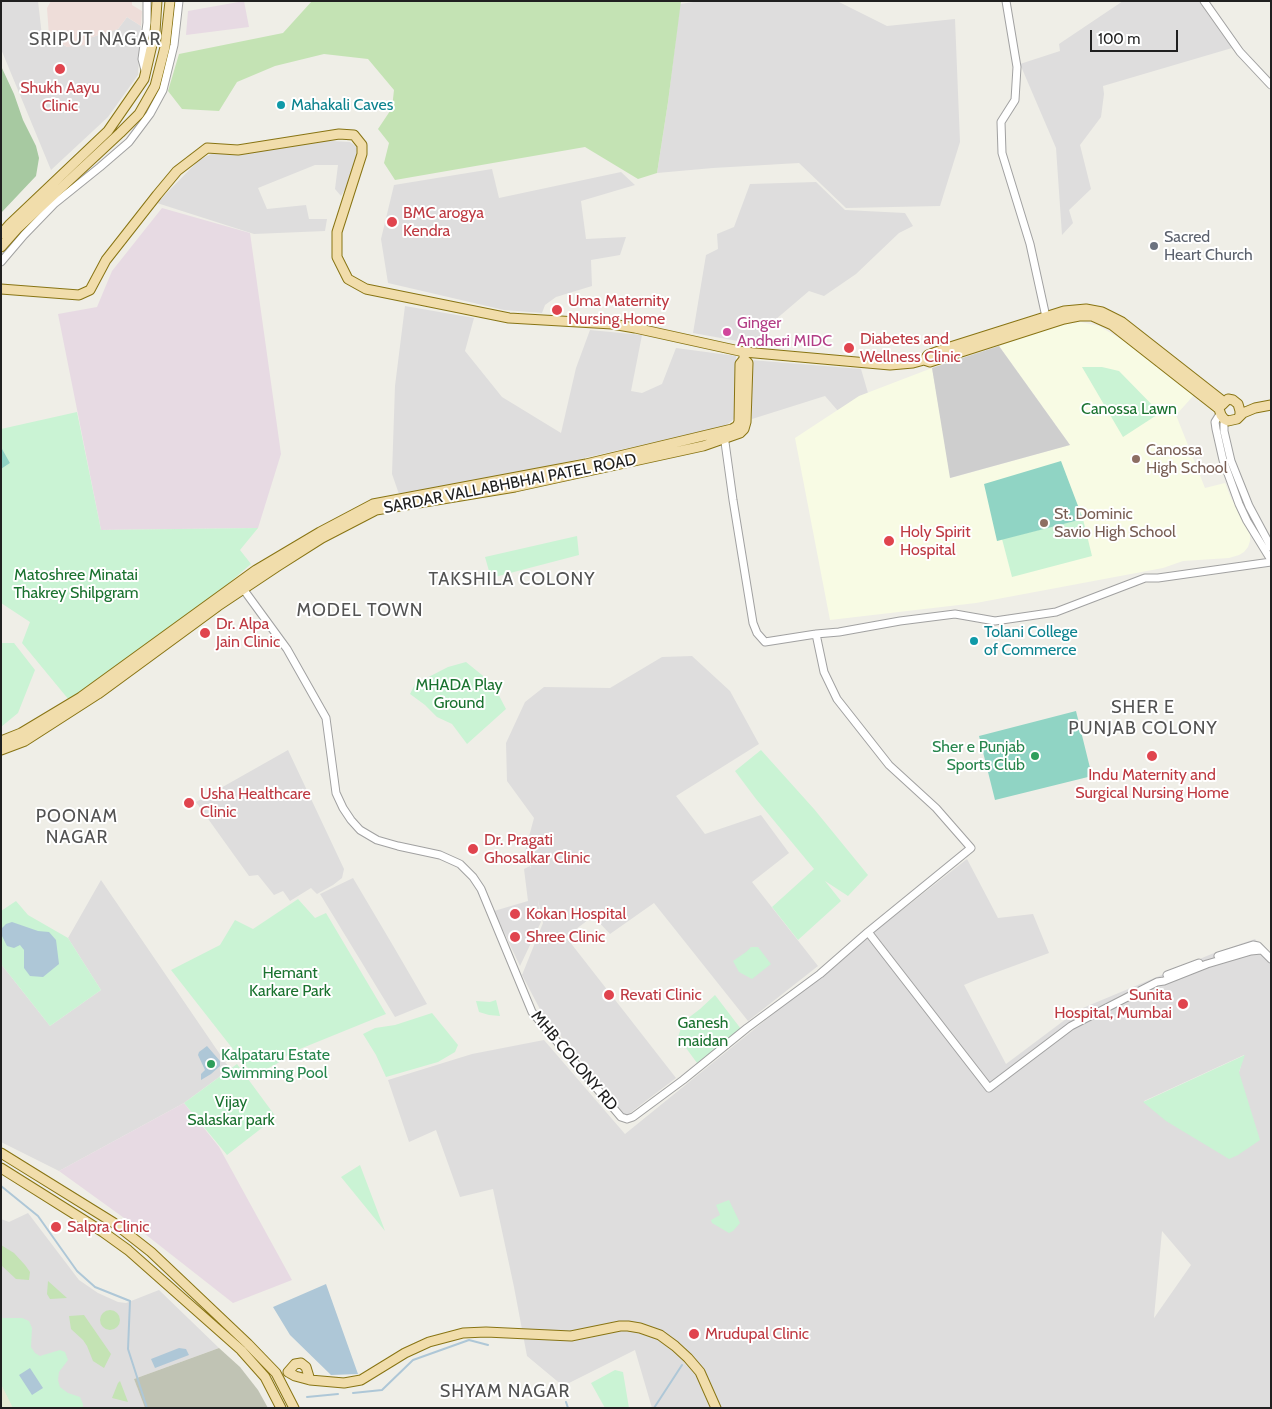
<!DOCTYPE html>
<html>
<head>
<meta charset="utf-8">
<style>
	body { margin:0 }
	#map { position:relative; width:1272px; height:1409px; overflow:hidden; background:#efeee7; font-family:Cabin,sans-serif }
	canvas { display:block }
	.frame { position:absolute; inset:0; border:2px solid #202020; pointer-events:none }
	.scale { position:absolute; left:1090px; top:30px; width:88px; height:22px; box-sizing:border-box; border:2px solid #202020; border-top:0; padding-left:6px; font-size:15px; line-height:18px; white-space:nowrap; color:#202020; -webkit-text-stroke:4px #fff; paint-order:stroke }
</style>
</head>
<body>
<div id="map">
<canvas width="1272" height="1409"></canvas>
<div class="frame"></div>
<div class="scale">100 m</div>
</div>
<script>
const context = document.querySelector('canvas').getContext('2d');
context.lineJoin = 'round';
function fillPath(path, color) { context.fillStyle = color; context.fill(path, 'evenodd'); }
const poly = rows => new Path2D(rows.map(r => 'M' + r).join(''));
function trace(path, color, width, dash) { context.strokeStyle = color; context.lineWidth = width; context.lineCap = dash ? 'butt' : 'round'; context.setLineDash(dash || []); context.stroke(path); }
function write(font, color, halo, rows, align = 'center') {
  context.font = font + ' Cabin,sans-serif'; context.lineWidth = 4; context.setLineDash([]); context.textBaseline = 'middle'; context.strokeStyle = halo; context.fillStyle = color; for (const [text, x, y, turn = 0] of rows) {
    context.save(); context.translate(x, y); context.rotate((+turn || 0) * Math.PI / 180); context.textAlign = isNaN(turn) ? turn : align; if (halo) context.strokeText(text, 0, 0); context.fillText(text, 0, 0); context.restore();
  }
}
const residential = poly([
	[1,1,38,1,42,36,49,36,67,47,86,39,118,29,127,17,141,26,138,75,108,117,51,170,1,49],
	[700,1,837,1,887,26,955,19,960,142,940,206,846,208,799,163,713,168,657,173,668,102,680,4],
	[1123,1,1199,1,1232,48,1103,86,1104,94,1101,117,1080,145,1091,189,1069,210,1073,223,1062,235,1056,148,1020,64,1060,51,1059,44],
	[296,139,350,142,357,147,355,173,341,196,335,189,338,165,315,165,258,188,267,209,306,205,309,219,327,219,325,231,254,234,157,203,199,160,215,152],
	[492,169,499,198,621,172,635,185,581,201,586,239,626,237,620,255,591,260,592,286,556,297,545,305,542,313,504,310,388,283,381,239,394,185],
	[816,182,845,210,905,213,913,226,899,233,856,274,824,296,809,291,775,320,760,345,693,333,706,255,718,249,717,234,734,227,750,184],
	[405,306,474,318,465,351,502,397,561,433,576,368,590,330,642,335,631,391,642,393,662,384,676,348,736,356,738,416,725,426,571,461,400,497,392,474,395,386],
	[751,360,861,369,868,393,838,411,825,396,752,419],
	[692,656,730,691,759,744,676,796,705,834,761,815,789,853,752,882,818,966,748,1021,654,903,610,934,593,916,566,937,676,1078,626,1116,542,1013,522,975,543,923,538,900,541,922,520,966,494,911,528,901,524,869,530,866,531,869,531,866,523,859,534,818,507,781,506,743,525,702,544,687,610,688,662,657],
	[288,750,344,869,342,878,333,885,317,894,311,888,290,901,283,891,274,895,258,875,249,876,196,802],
	[967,859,998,918,1033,914,1049,953,978,979,964,985,1006,1064,1078,1010,1214,953,1255,939,1264,949,1271,959,1271,1408,652,1408,635,1350,563,1386,527,1356,514,1287,493,1189,460,1197,436,1130,409,1142,388,1080,472,1054,544,1040,625,1134,874,932],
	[1244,1055,1239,1072,1144,1102,1144,1101],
	[1162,1231,1191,1265,1154,1318,1154,1317],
	[353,878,395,949,427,1004,395,1017,320,894],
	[101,880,230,1069,184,1103,59,1171,1,1142,1,964,50,1026,101,990,68,938],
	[28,1213,79,1280,98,1293,118,1302,126,1303,159,1290,219,1348,134,1379,145,1408,13,1408,1,1384,1,1219,9,1222]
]);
const commercial = poly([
	[51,1,132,1,132,5,142,11,141,26,127,17,118,29,86,39,86,45,67,47,49,36,47,8]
]);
const industrial = poly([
	[244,1,249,27,186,35,188,11],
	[162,208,250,233,281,454,258,528,101,530,58,314,97,307,112,271],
	[184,1103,219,1147,292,1280,233,1303,131,1223,59,1171]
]);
const education = poly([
	[1081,322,1099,326,1129,344,1194,395,1176,415,1205,488,1225,483,1231,498,1250,533,1250,541,1248,547,1244,552,1239,555,1229,558,1183,561,1163,568,976,603,830,620,795,438,859,396,932,368,951,478,1070,445,999,346,1054,326]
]);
const religious = poly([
	[999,346,1070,445,950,478,932,368]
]);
const construction = poly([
	[219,1348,240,1367,258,1390,268,1408,145,1408,134,1379]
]);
const farmland = poly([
	[1,1384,13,1408,1,1408]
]);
const grass = poly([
	[312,1,681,1,668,102,657,173,638,179,585,147,395,180,384,163,389,143,378,129,392,108,394,90,368,59,324,54,275,66,237,82,219,111,182,109,168,91,179,54,283,33],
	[1,1245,14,1253,25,1265,30,1272,29,1280,16,1279,1,1265],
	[48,1281,67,1298,50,1299,47,1294],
	'100 1320a10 10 0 1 1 20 0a10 10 0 1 1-20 0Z',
	[84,1315,111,1354,104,1368,93,1361,87,1346,83,1340,71,1329,69,1316],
	[120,1381,128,1402,112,1398,118,1383]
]);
const forest = poly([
	[1,66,14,94,23,120,36,146,39,158,36,176,1,213]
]);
const park = poly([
	[1082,367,1102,367,1119,371,1160,413,1123,437],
	[77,412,101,530,258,528,240,550,251,564,229,583,85,691,69,700,22,643,30,622,1,603,1,469,10,463,1,447,1,429],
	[1083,519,1092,556,1012,577,1002,539],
	[577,536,579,555,491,578,485,557],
	[1,643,14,643,35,670,18,713,1,727],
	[466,662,493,684,506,709,467,744,452,724,437,717,425,705,410,694,415,684,448,667],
	[761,750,814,809,868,875,848,896,825,881,841,901,798,940,772,907,814,869,756,799,735,771],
	[298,899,315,918,326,913,386,1014,290,1053,278,1063,254,1076,171,970,220,945,235,920,253,929],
	[16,901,28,915,68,938,101,990,50,1026,1,964,1,911],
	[751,947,758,947,771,964,752,979,739,972,733,961,746,952],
	[715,995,741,1029,697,1063,678,1037,683,1022,700,1009],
	[496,1000,500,1016,489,1015,479,1012,476,1001,490,1002],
	[432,1013,458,1045,455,1052,438,1062,386,1077,376,1055,363,1034,375,1028,395,1025],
	[1245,1055,1239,1072,1260,1140,1238,1155,1229,1159,1166,1121,1143,1102],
	[237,1064,276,1117,227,1155,184,1103],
	[360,1165,385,1231,341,1177],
	[729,1200,740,1223,733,1231,729,1233,712,1223,711,1220,720,1215,716,1205],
	[1,1318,22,1318,29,1321,32,1328,31,1347,35,1353,40,1356,60,1350,65,1352,68,1360,59,1372,58,1380,60,1387,68,1393,80,1397,83,1404,83,1408,13,1408,1,1384],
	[615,1370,623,1372,629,1408,605,1408,591,1383,604,1376]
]);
const pitch = poly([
	[1,447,10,463,1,469],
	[1061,461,1083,519,997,541,984,484],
	[1076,711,1092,776,995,800,979,736]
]);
const water = poly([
	[12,922,38,931,49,932,56,940,59,964,43,977,30,976,24,968,24,950,20,945,14,948,7,946,1,934,1,929,6,924],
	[207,1046,220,1061,220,1066,211,1074,201,1080,201,1074,205,1070,198,1055,199,1052],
	[326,1284,358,1374,331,1375,290,1335,273,1307],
	[179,1348,186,1349,189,1355,155,1368,151,1359],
	[30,1368,43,1388,32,1395,19,1375]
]);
const stream = poly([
	[1,1186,38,1216,77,1271,95,1287,130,1301,128,1349,147,1408],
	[353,1393,382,1390,413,1360,469,1340,488,1345],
	[307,1397,338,1394],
	[566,1402,568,1408],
	[654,1408,682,1365]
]);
const minor = poly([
	[1006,1,1017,67,1015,100,1001,122,1002,153,1030,244,1046,317],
	[1204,1,1240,52,1271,85],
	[145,70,142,59,147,23,147,1],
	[1,262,24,235,54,204,100,167,129,142,150,114,163,90,174,45,179,1],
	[1220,414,1215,422,1216,429,1223,460,1239,504,1247,521,1271,560],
	[1224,419,1224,431,1231,461,1249,506,1271,547],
	[724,435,733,500,753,623,757,633,765,642,816,634,839,632,900,621,955,614,995,621,1056,612,1145,578,1158,578,1271,562],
	[241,586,287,649,326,718,336,793,343,808,351,820,360,830,377,840,398,846,440,855,460,864,473,877,481,889,532,1012,621,1117,627,1119,633,1117,683,1080,747,1028,820,974,868,932,971,848,936,808,889,765,837,699,824,672,816,634],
	[868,932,989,1088,1071,1026,1157,982,1164,981,1207,964,1251,951,1261,950],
	[1218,956,1253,945,1258,946,1271,959],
	[1167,975,1199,963]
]);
const major = poly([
	[1,234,10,224,108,131,144,79,155,32,157,1],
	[1,247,17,229,120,133,139,114,155,86,165,47,170,1],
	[1,289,79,295,90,290,106,260,157,195,177,171,207,148,238,150,339,134,354,135,362,145,362,154,337,232,337,257,348,279,366,289,509,318,612,324,635,328,744,352,890,365,913,363,924,360,928,355,947,348,1064,311,1086,309,1102,312,1122,322,1224,402],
	[924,360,930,362,1064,319,1079,316,1092,316,1112,325,1219,409],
	[1222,405,1228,399,1233,400,1238,404,1240,411,1240,416],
	[1219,409,1221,415,1224,419,1228,421,1237,419,1243,413,1255,408,1271,405],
	[1,741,21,733,81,697,256,570,320,532,373,504,586,464,732,429,737,426,739,422,740,364,744,359],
	[1,750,25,741,98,694,218,606,278,566,322,538,376,510,515,487,703,446,740,433,744,429,746,422,748,363,744,359,744,352],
	[1,1153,114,1223,151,1252,248,1344,276,1373,294,1408],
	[1,1168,103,1232,128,1250,241,1350,265,1377,281,1408],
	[288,1372,295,1376,310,1380,344,1383,361,1380,405,1353,429,1342,463,1333,486,1332,571,1336,620,1326,628,1326,640,1328,660,1335,675,1346,688,1358,700,1372,716,1408],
	[288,1372,295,1364,301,1363,306,1367,310,1380]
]);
const markers = [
	[60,69,6,"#e0444e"],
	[281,105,5,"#0f9aa8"],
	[392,222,6,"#e0444e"],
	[1154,246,5,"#6b7280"],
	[557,310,6,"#e0444e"],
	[727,332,5,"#d1479c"],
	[849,348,6,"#e0444e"],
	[1136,459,5,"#8d6e63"],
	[1044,523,5,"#8d6e63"],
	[889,541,6,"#e0444e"],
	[205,633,6,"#e0444e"],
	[974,641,5,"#0f9aa8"],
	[1035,756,5,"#2e9e5b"],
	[1152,756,6,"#e0444e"],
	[189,803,6,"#e0444e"],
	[473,849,6,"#e0444e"],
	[515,914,6,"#e0444e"],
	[515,937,6,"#e0444e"],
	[609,995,6,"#e0444e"],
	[1183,1004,6,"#e0444e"],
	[211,1064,5,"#2e9e5b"],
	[56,1227,6,"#e0444e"],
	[694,1334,6,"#e0444e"]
];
const healthNames = [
	["Shukh Aayu",60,88,"center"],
	["Clinic",60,106,"center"],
	["BMC arogya",403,213],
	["Kendra",403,231],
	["Uma Maternity",568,301],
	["Nursing Home",568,319],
	["Diabetes and",860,339],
	["Wellness Clinic",860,357],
	["Holy Spirit",900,532],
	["Hospital",900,550],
	["Dr. Alpa",216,624],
	["Jain Clinic",216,642],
	["Indu Maternity and",1152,775,"center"],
	["Surgical Nursing Home",1152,793,"center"],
	["Usha Healthcare",200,794],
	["Clinic",200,812],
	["Dr. Pragati",484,840],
	["Ghosalkar Clinic",484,858],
	["Kokan Hospital",526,914],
	["Shree Clinic",526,937],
	["Revati Clinic",620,995],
	["Sunita",1172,995,"right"],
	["Hospital, Mumbai",1172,1013,"right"],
	["Salpra Clinic",67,1227],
	["Mrudupal Clinic",705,1334]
];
const cultureNames = [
	["Mahakali Caves",291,105],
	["Tolani College",984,632],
	["of Commerce",984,650]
];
const worshipNames = [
	["Sacred",1164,237],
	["Heart Church",1164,255]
];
const hotelNames = [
	["Ginger",737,323],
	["Andheri MIDC",737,341]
];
const parkNames = [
	["Canossa Lawn",1129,409],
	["Matoshree Minatai",76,575],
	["Thakrey Shilpgram",76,593],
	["MHADA Play",459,685],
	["Ground",459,703],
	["Hemant",290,973],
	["Karkare Park",290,991],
	["Ganesh",703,1023],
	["maidan",703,1041],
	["Vijay",231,1102],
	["Salaskar park",231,1120]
];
const educationNames = [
	["Canossa",1146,450],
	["High School",1146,468],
	["St. Dominic",1054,514],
	["Savio High School",1054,532]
];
const streetNames = [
	["SARDAR VALLABHBHAI PATEL ROAD",510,484,-11],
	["MHB COLONY RD",574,1061,50]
];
const leisureNames = [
	["Sher e Punjab",1025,747],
	["Sports Club",1025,765],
	["Kalpataru Estate",221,1055,"left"],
	["Swimming Pool",221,1073,"left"]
];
const neighbourhoodNames = [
	["SRIPUT NAGAR",95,40],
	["TAKSHILA COLONY",512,580],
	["MODEL TOWN",360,611],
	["SHER E",1143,708],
	["PUNJAB COLONY",1143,729],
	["POONAM",77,817],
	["NAGAR",77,838],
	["SHYAM NAGAR",505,1392]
];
fillPath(residential, '#dedddd');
fillPath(commercial, '#eeddd9');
fillPath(industrial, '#e7dae3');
fillPath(education, '#f8fbe4');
fillPath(religious, '#cecece');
fillPath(construction, '#c0c3b4');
fillPath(farmland, '#e6ebd5');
fillPath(grass, '#c4e3b4');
fillPath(forest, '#a7c9a1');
fillPath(park, '#caf3d4');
fillPath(pitch, '#90d4c4');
fillPath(water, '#aec7d7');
trace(stream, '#aec7d7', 2);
trace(minor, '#a1a1a1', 9);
trace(major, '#887413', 11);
trace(minor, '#fff', 7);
trace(major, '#f1ddab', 9);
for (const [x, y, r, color] of markers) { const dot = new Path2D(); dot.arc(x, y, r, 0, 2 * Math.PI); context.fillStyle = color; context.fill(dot); trace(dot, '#fff', 2); }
write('16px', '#be3a42', '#fff', healthNames, 'left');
write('16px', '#0d838f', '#fff', cultureNames, 'left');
write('16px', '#5b616d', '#fff', worshipNames, 'left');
write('16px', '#b23c85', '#fff', hotelNames, 'left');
write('16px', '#1a722f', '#fff', parkNames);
write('16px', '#785e54', '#fff', educationNames, 'left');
write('16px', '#202020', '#fff', streetNames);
write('16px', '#27864d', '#fff', leisureNames, 'right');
context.letterSpacing = '1px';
write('18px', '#535353', '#fff', neighbourhoodNames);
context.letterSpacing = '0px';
</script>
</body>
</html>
